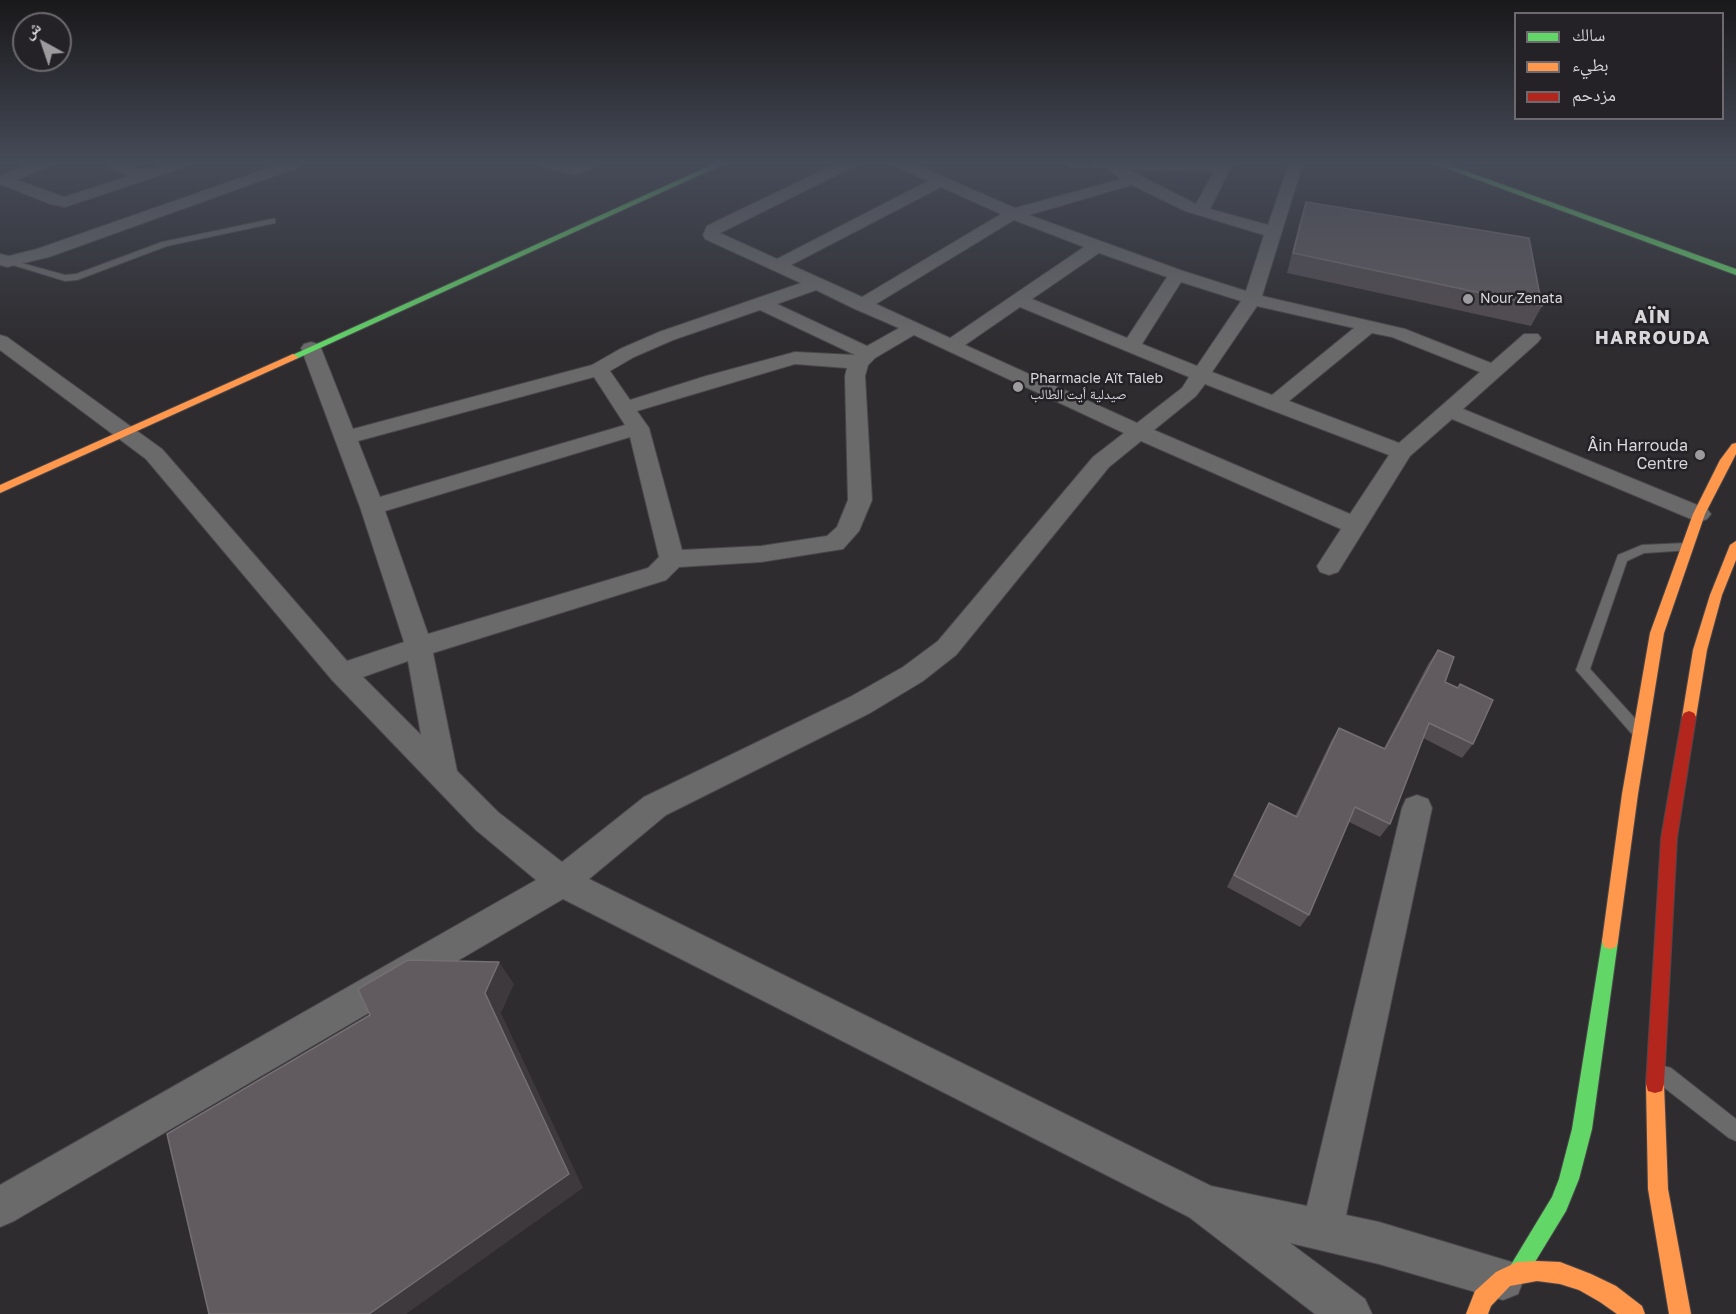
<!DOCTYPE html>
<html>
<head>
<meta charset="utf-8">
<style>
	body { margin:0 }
	#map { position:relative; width:1736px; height:1314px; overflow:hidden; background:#2e2c2f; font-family:"Golos Text","Noto Naskh Arabic",sans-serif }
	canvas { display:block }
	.legend { position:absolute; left:1514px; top:12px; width:210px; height:108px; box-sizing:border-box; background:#242226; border:2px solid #6c6a6e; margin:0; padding:8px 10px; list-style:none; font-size:18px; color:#d9d7da }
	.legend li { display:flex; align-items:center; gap:12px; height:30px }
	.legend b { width:30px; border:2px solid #6c6a6e }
	.north { position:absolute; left:12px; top:12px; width:60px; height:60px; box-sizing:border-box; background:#242226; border:2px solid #6c6a6e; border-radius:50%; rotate:320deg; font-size:16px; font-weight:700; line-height:24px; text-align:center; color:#d9d7da }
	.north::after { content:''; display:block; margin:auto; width:21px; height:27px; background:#9d9b9e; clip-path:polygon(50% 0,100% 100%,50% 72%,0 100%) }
</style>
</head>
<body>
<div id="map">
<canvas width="1736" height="1314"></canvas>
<ul class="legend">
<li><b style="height:8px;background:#63d668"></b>سالك</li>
<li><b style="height:8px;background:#ff974d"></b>بطيء</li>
<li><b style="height:8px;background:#b3261e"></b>مزدحم</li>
</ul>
<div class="north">ش</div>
</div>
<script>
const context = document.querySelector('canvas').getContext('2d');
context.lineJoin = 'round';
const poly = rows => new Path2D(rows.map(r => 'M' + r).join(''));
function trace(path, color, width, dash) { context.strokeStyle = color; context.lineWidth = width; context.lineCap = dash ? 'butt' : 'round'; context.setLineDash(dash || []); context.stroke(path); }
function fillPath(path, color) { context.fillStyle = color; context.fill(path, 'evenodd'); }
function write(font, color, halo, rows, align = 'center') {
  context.font = font + ' "Golos Text","Noto Naskh Arabic",sans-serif'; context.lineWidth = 5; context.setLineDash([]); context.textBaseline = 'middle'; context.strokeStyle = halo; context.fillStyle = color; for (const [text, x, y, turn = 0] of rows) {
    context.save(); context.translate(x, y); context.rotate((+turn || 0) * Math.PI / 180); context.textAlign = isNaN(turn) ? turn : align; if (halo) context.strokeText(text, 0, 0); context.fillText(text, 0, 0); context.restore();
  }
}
const lane = poly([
	[272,219,275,219,275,223,167,246,77,280,65,281,3,262,7,259,65,275,76,274,162,242,272,219],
	[1687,543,1693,547,1691,550,1644,553,1627,561,1590,669,1641,725,1643,729,1641,733,1636,735,1631,733,1576,670,1618,555,1642,545,1687,543],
	[1664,1066,1671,1068,1736,1119,1736,1141,1729,1138,1657,1082,1655,1075,1657,1068,1664,1066]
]);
const street = poly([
	[31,163,51,163,49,166,17,180,64,197,129,176,106,166,104,163,124,163,144,171,167,163,189,163,187,166,65,207,50,204,0,184,0,176,31,163],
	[283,163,304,163,302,166,49,257,7,267,0,265,0,254,9,256,37,249,283,163],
	[539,163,573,165,600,163,598,166,574,175,541,166,539,163],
	[838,163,857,163,855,166,720,233,777,259,928,181,895,166,893,163,912,163,1015,208,1121,179,1106,168,1070,167,1063,163,1233,163,1210,209,1268,225,1289,163,1303,163,1262,296,1405,329,1491,363,1524,334,1538,334,1541,338,1538,342,1463,409,1707,509,1711,514,1707,519,1699,522,1691,519,1452,419,1410,456,1338,572,1329,575,1320,572,1317,566,1341,529,1141,441,1109,467,956,655,923,681,870,713,666,815,589,879,1211,1186,1307,1206,1402,808,1406,799,1417,795,1428,799,1432,808,1346,1215,1379,1222,1518,1264,1524,1279,1518,1294,1503,1300,1379,1264,1290,1243,1365,1299,1372,1314,1315,1314,1189,1217,563,899,14,1221,0,1227,0,1185,536,880,476,830,332,680,146,459,0,350,0,335,7,337,162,449,347,661,404,642,360,507,301,348,304,344,311,342,318,344,321,348,353,429,592,365,620,349,659,332,801,283,705,239,703,235,707,226,723,218,838,163],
	[1127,169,1214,171,1196,204,1127,169],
	[1132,185,1185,211,1264,235,1246,291,1183,271,1029,215,1132,185],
	[941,187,1001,214,862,297,791,265,941,187],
	[1014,220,1084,247,950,338,876,304,1014,220],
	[1099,253,1167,277,1127,338,1032,299,1099,253],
	[1181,282,1241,301,1197,366,1142,344,1181,282],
	[816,290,855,309,899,328,867,346,777,304,816,290],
	[1257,306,1354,328,1272,395,1212,372,1257,306],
	[1020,307,1189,377,1182,388,1137,423,965,345,1020,307],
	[760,310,855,355,795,352,706,376,630,400,610,371,634,357,673,340,760,310],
	[1372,333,1392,337,1480,372,1399,443,1289,401,1372,333],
	[914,335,1124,433,1093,457,938,641,903,667,850,697,644,797,562,862,498,812,457,771,433,653,666,580,679,567,761,562,843,549,859,531,872,500,865,376,868,365,875,358,914,335],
	[795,364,847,368,845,376,848,500,837,527,827,536,761,546,682,550,649,428,637,411,795,364],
	[594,377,625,425,380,497,358,441,594,377],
	[1205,384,1266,408,1389,455,1350,514,1154,430,1196,396,1205,384],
	[630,437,659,557,648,568,428,634,385,511,630,437],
	[408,661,421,735,363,677,408,661]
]);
const fast = poly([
	[716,163,726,163,296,359,288,357,716,163],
	[1432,163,1443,163,1736,269,1736,275,1432,163],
	[1610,933,1616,935,1618,941,1592,1129,1579,1179,1566,1211,1524,1280,1517,1284,1510,1280,1506,1273,1552,1197,1559,1179,1572,1129,1602,941,1604,935,1610,933]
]);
const slow = poly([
	[293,354,298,357,296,359,0,493,0,485,293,354],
	[1736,443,1736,454,1705,514,1664,633,1638,794,1618,941,1616,947,1610,949,1604,947,1602,941,1622,794,1650,633,1693,514,1720,460,1732,444,1736,443],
	[1736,541,1736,560,1722,595,1707,650,1696,717,1694,721,1689,723,1684,721,1682,717,1693,650,1710,595,1730,545,1736,541],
	[1655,1075,1662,1077,1664,1084,1668,1189,1691,1314,1669,1314,1648,1189,1646,1084,1648,1077,1655,1075],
	[1537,1261,1560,1262,1591,1274,1616,1286,1642,1306,1645,1314,1617,1314,1600,1302,1579,1290,1560,1284,1537,1281,1510,1286,1491,1306,1488,1314,1466,1314,1475,1291,1496,1272,1517,1262,1537,1261]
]);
const jam = poly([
	[1689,711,1694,713,1696,717,1677,838,1664,1084,1662,1091,1655,1093,1648,1091,1646,1084,1661,838,1682,717,1684,713,1689,711]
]);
const wall = poly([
	[1306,202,1542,306,1531,326,1287,273,1300,221],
	[1438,650,1445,682,1457,688,1460,684,1473,744,1462,758,1423,738,1390,824,1380,837,1349,822,1309,915,1300,927,1227,887,1262,816,1269,803,1295,816,1331,741,1339,728,1384,748,1428,664]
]);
const shadedWall = poly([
	[499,962,514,984,501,1013,583,1188,406,1314,369,1314,485,993]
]);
const building = poly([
	[1306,202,1529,238,1542,306,1293,253,1306,202],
	[1438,650,1454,657,1445,682,1458,688,1460,684,1493,700,1473,744,1429,723,1390,824,1355,807,1309,915,1234,875,1269,803,1297,817,1339,728,1385,749,1438,650],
	[408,960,499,962,485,993,569,1174,369,1314,209,1314,167,1134,370,1015,358,989,408,960]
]);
const markers = [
	[1468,299,6,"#9d9b9e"],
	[1018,387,6,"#9d9b9e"],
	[1700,455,6,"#9d9b9e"]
];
const farPoinames = [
	["Nour Zenata",1480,299],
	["Pharmacie Aït Taleb",1030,379],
	["صيدلية أيت الطالب",1030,395]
];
const poiNames = [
	["Âin Harrouda",1688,446],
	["Centre",1688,464]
];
const farDistrictnames = [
	["AÏN",1653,317],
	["HARROUDA",1653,338]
];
trace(lane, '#49474a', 2);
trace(street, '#49474a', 2);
trace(fast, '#49474a', 2);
trace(slow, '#49474a', 2);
trace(jam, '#49474a', 2);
fillPath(lane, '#6b6a6b');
fillPath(street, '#6b6a6b');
fillPath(fast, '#63d668');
fillPath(slow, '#ff974d');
fillPath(jam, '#b3261e');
fillPath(wall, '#534c50');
fillPath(shadedWall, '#3e393d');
fillPath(building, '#615b5f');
trace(building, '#746f72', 1.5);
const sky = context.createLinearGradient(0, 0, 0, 347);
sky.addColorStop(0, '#19181a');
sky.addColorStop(0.47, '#464b58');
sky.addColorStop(1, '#464b5800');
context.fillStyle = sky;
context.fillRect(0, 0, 1736, 347);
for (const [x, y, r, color] of markers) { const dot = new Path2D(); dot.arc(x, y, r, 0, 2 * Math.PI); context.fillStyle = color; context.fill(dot); trace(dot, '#242226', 2); }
write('14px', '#d9d7da', '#242226', farPoinames, 'left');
write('16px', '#d9d7da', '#242226', poiNames, 'right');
context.letterSpacing = '1.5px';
write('bold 18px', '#d9d7da', '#242226', farDistrictnames);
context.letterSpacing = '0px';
</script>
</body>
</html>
